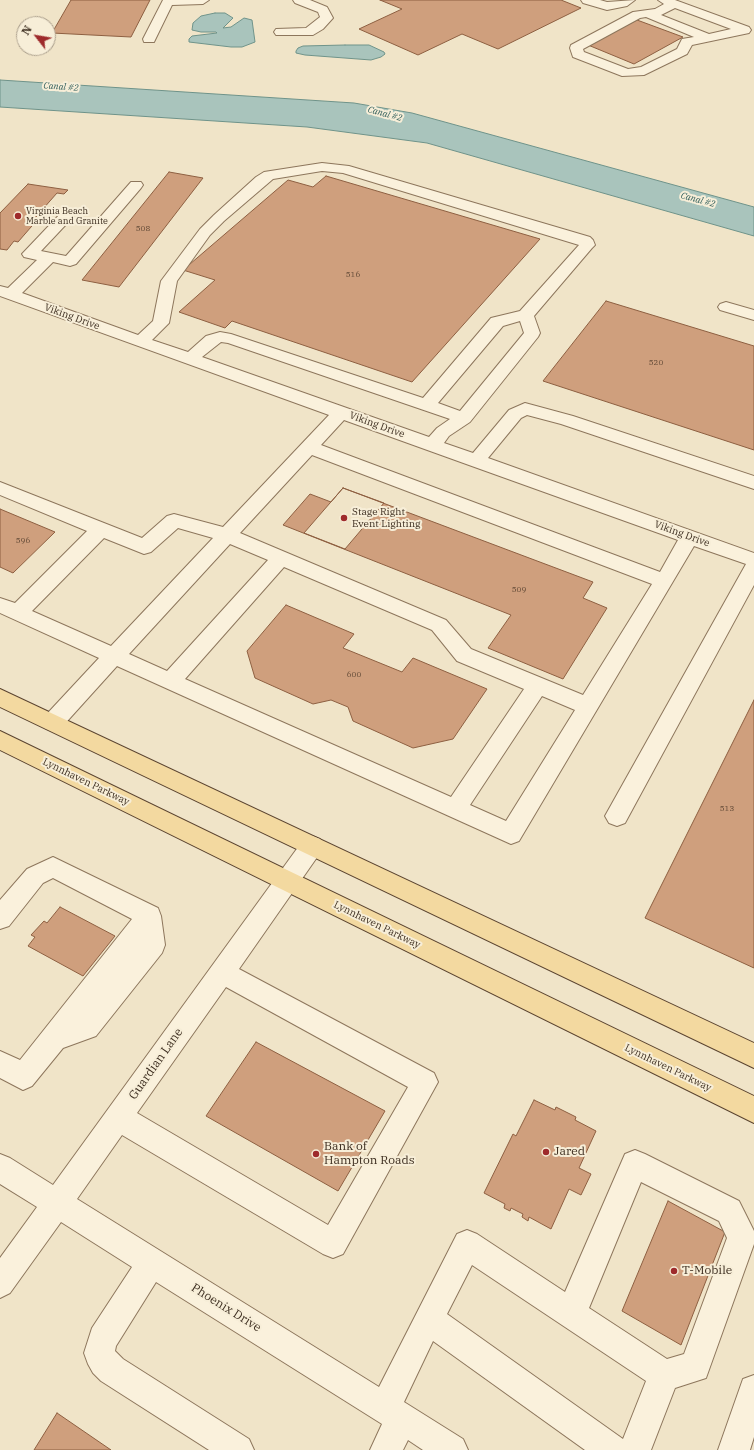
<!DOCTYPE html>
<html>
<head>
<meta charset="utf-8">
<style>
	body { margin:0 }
	#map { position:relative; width:754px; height:1450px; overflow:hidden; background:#f0e4c8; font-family:"IBM Plex Serif",serif }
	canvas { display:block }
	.north { position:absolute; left:16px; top:16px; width:40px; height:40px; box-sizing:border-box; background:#f7eed8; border:1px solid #ada18e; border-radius:50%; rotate:301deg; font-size:11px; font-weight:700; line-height:16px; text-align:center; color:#3d2e20 }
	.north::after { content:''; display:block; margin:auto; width:14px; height:18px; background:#9e2a2b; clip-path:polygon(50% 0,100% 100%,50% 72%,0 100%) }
</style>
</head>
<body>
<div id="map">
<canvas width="754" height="1450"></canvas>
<div class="north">N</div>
</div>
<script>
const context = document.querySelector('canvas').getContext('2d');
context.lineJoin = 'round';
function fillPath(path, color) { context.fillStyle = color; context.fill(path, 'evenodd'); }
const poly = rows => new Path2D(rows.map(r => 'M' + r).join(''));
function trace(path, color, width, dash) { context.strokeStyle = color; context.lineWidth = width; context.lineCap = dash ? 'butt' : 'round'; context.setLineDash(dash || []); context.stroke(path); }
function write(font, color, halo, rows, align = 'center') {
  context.font = font + ' "IBM Plex Serif",serif'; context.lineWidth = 4; context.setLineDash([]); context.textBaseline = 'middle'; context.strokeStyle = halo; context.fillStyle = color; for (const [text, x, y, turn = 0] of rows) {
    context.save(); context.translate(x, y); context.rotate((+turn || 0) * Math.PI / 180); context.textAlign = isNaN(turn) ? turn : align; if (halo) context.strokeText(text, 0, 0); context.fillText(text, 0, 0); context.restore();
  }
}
const water = poly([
	[215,13,225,13,233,18,223,28,231,27,244,18,252,20,255,42,242,47,231,47,189,42,189,39,192,36,217,33,216,32,201,32,192,30,193,23,201,16,215,13],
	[345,45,369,45,384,52,385,54,381,57,371,60,305,55,296,53,296,51,298,48,303,46,345,45],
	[0,80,354,103,412,113,754,207,754,236,427,143,307,127,0,107,0,80]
]);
const building = poly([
	[71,0,150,0,131,37,52,33,71,0],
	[380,0,561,0,581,8,498,49,462,34,418,55,359,29,402,9,380,0],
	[637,20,683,37,634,64,588,45,637,20],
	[169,172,203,178,119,287,82,280,169,172],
	[326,176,540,239,412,382,232,321,225,328,179,312,215,280,183,270,288,180,313,187,326,176],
	[28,184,68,190,64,194,57,193,35,218,38,219,18,242,14,241,7,250,0,249,0,213,28,184],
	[606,301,754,346,754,450,543,381,606,301],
	[343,488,593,582,583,598,607,608,563,679,488,648,511,615,283,525,310,494,331,502,343,488],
	[343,488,384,503,345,549,304,533,343,488],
	[0,509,55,532,13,573,0,567,0,509],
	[286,605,354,634,343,648,402,672,413,658,487,689,453,739,413,748,353,721,348,707,331,700,313,704,255,678,247,651,286,605],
	[754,700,754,968,645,918,754,700],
	[60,907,115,936,83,976,28,946,35,937,31,935,44,921,47,923,60,907],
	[256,1042,385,1111,338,1191,206,1116,256,1042],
	[534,1100,555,1110,556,1107,576,1117,575,1120,596,1131,579,1168,591,1174,581,1195,569,1189,551,1229,529,1217,528,1221,522,1217,523,1214,511,1208,510,1211,504,1208,505,1204,484,1193,513,1134,516,1136,534,1100],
	[668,1201,725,1232,681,1345,622,1311,668,1201],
	[57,1413,111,1450,34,1450,57,1413]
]);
const minor = poly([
	[163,0,209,0,203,4,172,5,154,42,144,42,143,39,163,0],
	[293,0,310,0,327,7,333,18,323,29,313,35,276,35,274,32,276,29,306,28,320,17,318,12,295,3,293,0],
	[581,0,600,0,607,2,635,0,627,6,607,10,583,3,581,0],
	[658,0,675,0,749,27,751,30,749,33,692,45,687,54,644,75,622,76,573,57,570,48,571,45,633,12,655,9,664,4,658,0],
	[675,8,731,29,709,34,661,15,675,8],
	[646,17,694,37,682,39,677,49,641,67,628,69,584,52,583,49,640,18,646,17],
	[322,163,349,166,590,237,593,240,595,245,592,248,534,316,540,333,538,337,470,422,449,436,444,443,473,453,509,410,525,403,573,416,754,476,754,489,561,424,527,415,521,418,488,458,754,553,754,585,625,823,617,826,609,823,605,816,746,564,694,546,519,841,511,844,117,666,61,728,53,731,45,728,42,722,45,716,99,658,0,613,0,598,15,603,87,531,0,495,0,482,142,538,167,516,174,514,223,527,329,415,0,296,0,286,8,288,37,260,24,257,22,254,61,213,66,211,71,213,74,216,41,251,66,256,131,182,141,182,143,185,141,188,76,264,70,266,53,262,22,293,138,335,153,321,161,281,200,229,214,215,256,177,264,172,322,163],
	[322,171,343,173,579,245,520,311,491,318,423,398,231,334,220,332,206,336,188,352,152,340,169,323,177,281,210,235,224,221,273,179,322,171],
	[520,321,524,333,460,411,438,403,503,326,520,321],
	[221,342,228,343,450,419,437,428,429,437,202,357,221,342],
	[344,420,469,465,678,540,660,572,321,445,344,420],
	[312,455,652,584,583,695,471,649,446,620,240,533,312,455],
	[178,528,213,538,111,646,32,611,104,538,144,554,151,552,178,528],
	[230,544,268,560,167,671,129,654,230,544],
	[284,567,432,630,457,661,524,689,451,797,185,679,284,567],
	[542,696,575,710,506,821,470,805,542,696],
	[726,302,754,310,754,320,720,310,718,307,720,304,726,302],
	[312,836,320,839,324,846,320,853,239,969,434,1073,438,1082,343,1254,333,1258,323,1254,122,1135,77,1199,379,1387,457,1234,467,1230,477,1234,565,1292,625,1154,635,1150,645,1154,739,1201,754,1231,754,1244,706,1378,675,1388,651,1450,585,1450,433,1341,404,1402,463,1439,468,1450,423,1450,408,1440,403,1450,370,1450,382,1424,156,1282,116,1346,115,1351,123,1359,249,1439,254,1450,209,1450,101,1381,93,1373,88,1364,84,1353,92,1328,132,1267,61,1222,10,1293,0,1298,0,1258,37,1207,0,1184,0,1154,10,1158,53,1185,304,839,312,836],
	[226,987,408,1087,328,1225,137,1113,226,987],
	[641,1182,719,1221,727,1238,684,1354,667,1359,589,1308,641,1182],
	[472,1265,646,1381,623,1439,447,1314,472,1265],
	[53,857,158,908,161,916,165,945,162,953,96,1036,63,1048,32,1086,23,1090,0,1078,0,1051,20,1060,132,919,53,878,43,883,9,926,0,929,0,900,27,869,53,857],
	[754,1375,754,1437,750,1450,718,1450,743,1379,754,1375]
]);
const major = poly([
	[0,689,754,1043,754,1068,0,707,0,689],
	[0,731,754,1096,754,1123,0,750,0,731]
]);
const markers = [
	[18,216,4,"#9e2a2b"],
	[344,518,4,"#9e2a2b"],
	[546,1152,4,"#9e2a2b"],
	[316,1154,4,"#9e2a2b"],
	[674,1271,4,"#9e2a2b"]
];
const numberNames = [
	["508",143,229],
	["516",353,275],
	["520",656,363],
	["596",23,541],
	["509",519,590],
	["600",354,675],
	["513",727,809]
];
const farWaternames = [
	["Canal #2",61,87,4],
	["Canal #2",385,114,15],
	["Canal #2",698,200,15]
];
const farPoinames = [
	["Virginia Beach",26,211],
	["Marble and Granite",26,221]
];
const streetNames = [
	["Viking Drive",72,317,20],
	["Viking Drive",377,425,20],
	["Viking Drive",682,534,20],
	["Lynnhaven Parkway",86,782,26],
	["Lynnhaven Parkway",377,925,26],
	["Lynnhaven Parkway",668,1068,26]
];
const poiNames = [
	["Stage Right",352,512],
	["Event Lighting",352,524]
];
const nearStreetnames = [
	["Guardian Lane",156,1064,-55],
	["Phoenix Drive",226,1308,32]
];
const nearPoinames = [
	["Bank of",324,1147],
	["Hampton Roads",324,1161],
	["Jared",554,1152],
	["T-Mobile",682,1271]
];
fillPath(water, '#a9c4bc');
trace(water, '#6f938a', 1);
fillPath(building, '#cf9f7d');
trace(building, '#8d5f41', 1);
trace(minor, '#8d765c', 2);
trace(major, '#5b4430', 2);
fillPath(minor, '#faf1dc');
fillPath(major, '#f3d9a0');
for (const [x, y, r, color] of markers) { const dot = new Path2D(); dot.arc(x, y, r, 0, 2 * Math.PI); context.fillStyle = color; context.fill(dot); trace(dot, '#f7eed8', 1.5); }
write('8px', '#624a37', null, numberNames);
write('italic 9px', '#2f5d5a', '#f7eed8', farWaternames);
write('9px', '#3d2e20', '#f7eed8', farPoinames, 'left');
write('10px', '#3d2e20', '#f7eed8', streetNames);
write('10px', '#3d2e20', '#f7eed8', poiNames, 'left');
write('12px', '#3d2e20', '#f7eed8', nearStreetnames);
write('12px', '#3d2e20', '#f7eed8', nearPoinames, 'left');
</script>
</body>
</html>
